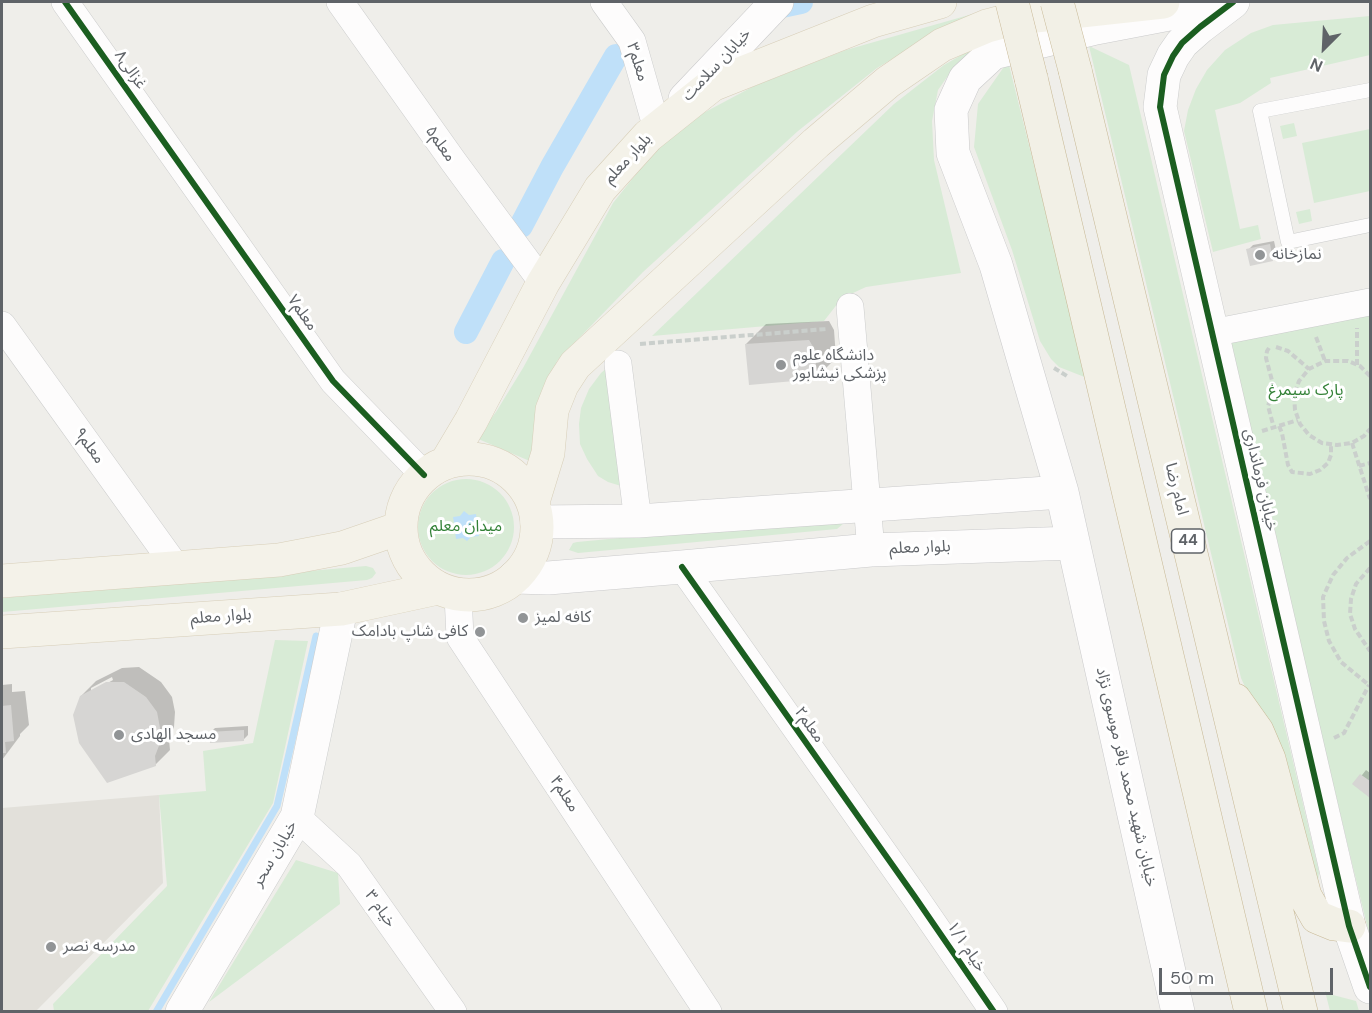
<!DOCTYPE html>
<html>
<head>
<meta charset="utf-8">
<style>
	body { margin:0 }
	#map { position:relative; width:1372px; height:1013px; overflow:hidden; background:#efeeea; font-family:"DM Sans",sans-serif }
	canvas { display:block }
	.frame { position:absolute; inset:0; border:3px solid #5f6368; pointer-events:none }
	.north { position:absolute; left:1294px; top:18px; width:60px; height:60px; -webkit-text-stroke:4px #fff; paint-order:stroke; rotate:204deg; font-size:16px; font-weight:700; line-height:24px; text-align:center; color:#5f6368 }
	.north::after { content:''; display:block; margin:auto; width:21px; height:27px; background:#5f6368; clip-path:polygon(50% 0,100% 100%,50% 72%,0 100%) }
	.scale { position:absolute; left:1159px; top:968px; width:174px; height:27px; box-sizing:border-box; border:3px solid #5f6368; border-top:0; padding-left:8px; font-size:18px; line-height:21px; white-space:nowrap; color:#5f6368; -webkit-text-stroke:4px #fff; paint-order:stroke }
</style>
</head>
<body>
<div id="map">
<canvas width="1372" height="1013"></canvas>
<div class="frame"></div>
<div class="north">N</div>
<div class="scale">50 m</div>
</div>
<script>
const context = document.querySelector('canvas').getContext('2d');
context.lineJoin = 'round';
function fillPath(path, color) { context.fillStyle = color; context.fill(path, 'evenodd'); }
const poly = rows => new Path2D(rows.map(r => 'M' + r).join(''));
function trace(path, color, width, dash) { context.strokeStyle = color; context.lineWidth = width; context.lineCap = dash ? 'butt' : 'round'; context.setLineDash(dash || []); context.stroke(path); }
function write(font, color, halo, rows, align = 'center') {
  context.font = font + ' "DM Sans","Noto Sans Arabic",sans-serif'; context.lineWidth = 6; context.setLineDash([]); context.textBaseline = 'middle'; context.strokeStyle = halo; context.fillStyle = color; for (const [text, x, y, turn = 0] of rows) {
    context.save(); context.translate(x, y); context.rotate((+turn || 0) * Math.PI / 180); context.textAlign = isNaN(turn) ? turn : align; if (halo) context.strokeText(text, 0, 0); context.fillText(text, 0, 0); context.restore();
  }
}
const education = poly([
	[159,795,163,883,36,1011,2,1011,2,808]
]);
const green = poly([
	[983,11,926,39,877,68,798,131,643,272,557,361,539,413,532,462,476,438,496,412,523,368,613,203,653,153,694,118,754,86,846,50],
	[1370,16,1370,55,1270,78,1271,83,1240,103,1215,110,1240,229,1258,225,1261,239,1213,252,1184,131,1188,110,1196,89,1207,70,1225,50,1251,33,1273,25],
	[986,41,952,70,938,90,932,121,934,160,961,273,866,287,842,298,824,321,652,336,894,104,944,65],
	[1089,46,1129,65,1319,872,1318,881,1312,884,1261,722,1241,678],
	[1008,61,1087,378,1059,367,1051,359,1040,341,1012,250,974,147,978,104],
	[1294,123,1297,136,1283,139,1280,126],
	[1370,129,1370,191,1314,203,1302,143],
	[1310,209,1312,221,1299,224,1296,212],
	[1370,310,1370,938,1227,342],
	[609,366,621,486,608,482,598,476,587,459,580,444,579,424,581,408,589,389,601,373],
	'418 527a48 48 0 1 1 96 0a48 48 0 1 1-96 0Z',
	[833,518,844,523,837,529,578,553,569,550,573,543,577,542],
	[366,566,373,568,376,573,372,578,367,580,2,612,2,598],
	[275,640,308,641,273,803,148,1011,54,1011,53,1004,167,886,159,795,206,791,203,751,253,743],
	[296,860,338,873,340,904,209,1002],
	[1325,991,1333,995,1356,1001,1359,1011,1330,1011]
]);
const water = poly([
	[464,511,469,515,476,514,477,521,481,525,478,529,479,536,471,537,467,541,463,538,456,539,455,531,450,527,454,523,453,517,460,516]
]);
const shadow = poly([
	[1274,241,1277,255,1273,260,1248,250,1253,245],
	[829,321,834,330,836,358,816,378,746,344,766,324],
	[139,667,161,682,172,697,175,712,174,727,169,740,170,750,155,765,81,696,96,681,122,668],
	[112,677,113,680,91,692,91,688],
	[12,684,12,692,25,691,29,725,20,734,20,736,2,760,2,685],
	[248,726,248,735,243,740,210,733,215,728],
	[1366,770,1370,773,1370,796,1355,784]
]);
const stream = poly([
	[156,1012,277,806,316,636]
]);
const canal = poly([
	[782,6,801,2],
	[521,226,552,167,616,56],
	[466,332,503,261]
]);
const building = poly([
	[1270,244,1273,261,1250,266,1246,249],
	[809,340,815,350,817,379,749,385,745,344],
	[106,682,124,682,146,697,157,712,160,728,160,743,155,756,156,766,107,783,79,743,73,715,80,696],
	[11,705,14,741,5,742,6,753,2,753,2,706],
	[244,730,244,741,210,743,209,732],
	[1360,774,1370,781,1370,798,1352,784]
]);
const path = poly([
	[1316,337,1325,361],
	[640,344,827,329],
	[1276,347,1288,351,1309,369],
	[1269,348,1267,351,1266,358,1274,388,1268,406,1274,428],
	[1357,365,1357,328],
	[1054,368,1067,376],
	[1370,376,1360,366,1348,361,1325,361,1309,369,1299,381,1294,395,1295,410,1300,424,1309,435,1322,443,1337,445,1352,443,1364,436,1370,429],
	[1279,426,1282,433,1288,465,1292,472,1310,474,1320,470,1328,463,1331,455,1331,444],
	[1262,431,1298,420],
	[1352,443,1370,499],
	[1359,466,1370,463],
	[1370,541,1347,558,1333,575,1323,597,1324,621,1329,641,1341,662,1370,686],
	[1370,568,1356,584,1351,599,1350,614,1355,629,1370,651],
	[1334,738,1344,733,1369,685]
]);
const service = poly([
	[1370,90,1260,111,1288,242,1370,225]
]);
const minor = poly([
	[65,2,333,381,424,475],
	[340,2,453,161,543,283],
	[604,2,632,41,657,129],
	[850,307,871,550],
	[2,325,176,567],
	[1212,333,1370,302],
	[618,364,638,521],
	[682,567,915,897,994,1012],
	[458,595,460,637,708,1012],
	[297,817,349,865,453,1012]
]);
const tertiary = poly([
	[1233,2,1200,27,1182,43,1173,56,1164,75,1160,107,1349,926,1370,987],
	[182,1012,297,817,341,609]
]);
const secondary = poly([
	[685,99,777,2],
	[537,522,638,521,1062,492],
	[515,577,548,578,682,567,871,550,1073,543],
	[1178,1012,1062,492,996,265,953,153,951,110,965,79,993,53,1096,28,1211,6,1223,2]
]);
const primary = poly([
	'401 527a68 68 0 1 1 136 0a68 68 0 1 1-136 0Z',
	[446,463,471,421,543,283,600,189,648,136,712,85,873,21,940,2],
	[533,502,548,453,552,410,562,385,575,365,816,143,888,82,942,45,987,26,1017,18,1163,2],
	[2,581,279,560,342,548,400,528],
	[2,632,341,609,438,588]
]);
const trunk = poly([
	[1075,70,1301,1012],
	[1031,78,1251,1012],
	[1235,700,1257,731,1269,759,1305,896,1317,917,1334,924,1349,926]
]);
const trunkBridge = poly([
	[1012,2,1031,78],
	[1057,2,1075,70]
]);
const cycleway = poly([
	[65,2,333,381,424,475],
	[1233,2,1200,27,1182,43,1173,56,1164,75,1160,107,1349,926,1370,987],
	[682,567,915,897,994,1012]
]);
const markers = [
	[1260,255,6,"#919496"],
	[781,365,6,"#919496"],
	[523,618,6,"#919496"],
	[480,632,6,"#919496"],
	[119,735,6,"#919496"],
	[51,947,6,"#919496"]
];
const shields = [
	[1188,541,33]
];
const shieldNames = [
	["44",1188,541]
];
const streetNames = [
	["معلم۳",637,62,72],
	["خیابان سلامت",717,65,-47],
	["غزالی۸",130,70,55],
	["معلم۵",440,144,55],
	["بلوار معلم",628,159,-47],
	["معلم۷",302,313,55],
	["معلم۹",89,446,54],
	["خیابان فرمانداری",1260,480,77],
	["امام رضا",1176,489,76],
	["بلوار معلم",920,548,-2],
	["بلوار معلم",221,617,-4],
	["معلم۲",809,725,55],
	["خیابان شهید محمد باقر موسوی نژاد",1126,777,77],
	["معلم۴",564,794,57],
	["خیابان سحر",275,854,-60],
	["خیام ۳",380,909,55],
	["خیام ۱/۱",966,947,56]
];
const poiNames = [
	["نمازخانه",1272,255],
	["دانشگاه علوم",793,356],
	["پزشکی نیشابور",793,374],
	["کافه لمیز",535,618],
	["کافی شاپ بادامک",468,632,"right"],
	["مسجد الهادی",131,735],
	["مدرسه نصر",63,947]
];
const parkNames = [
	["پارک سیمرغ",1306,391],
	["میدان معلم",466,527]
];
fillPath(education, '#e2e0da');
fillPath(green, '#d8ebd6');
fillPath(water, '#bfe0f9');
fillPath(shadow, '#0003');
trace(stream, '#bfe0f9', 7);
trace(canal, '#bfe0f9', 24);
fillPath(building, '#d6d5d3');
trace(service, '#cbcccc', 15);
trace(minor, '#cbcccc', 28);
trace(tertiary, '#cbcccc', 34);
trace(secondary, '#cacacb', 34);
trace(primary, '#d7ceb8', 34);
trace(trunk, '#c8b996', 34);
trace(path, '#cacfcc', 4, [6, 3]);
trace(service, '#fdfcfc', 14);
trace(minor, '#fdfcfc', 27);
trace(tertiary, '#fdfcfc', 33);
trace(secondary, '#fdfcfc', 33);
trace(primary, '#f4f2e9', 33);
trace(trunk, '#f2f0e6', 33);
trace(trunkBridge, '#c8b996', 34, []);
trace(trunkBridge, '#f2f0e6', 33);
trace(cycleway, '#1b5e20', 6);
for (const [x, y, r, color] of markers) { const dot = new Path2D(); dot.arc(x, y, r, 0, 2 * Math.PI); context.fillStyle = color; context.fill(dot); trace(dot, '#fff', 2); }
for (const [x, y, w] of shields) { const box = new Path2D(); box.roundRect(x - w / 2, y - 12, w, 24, 4.5); context.fillStyle = '#fff'; context.fill(box); trace(box, '#5f6368', 1.5); }
write('bold 15px', '#5f6368', null, shieldNames);
write('16px', '#5f6368', '#fff', streetNames);
write('16px', '#5f6368', '#fff', poiNames, 'left');
write('16px', '#348238', '#fff', parkNames);
</script>
</body>
</html>
